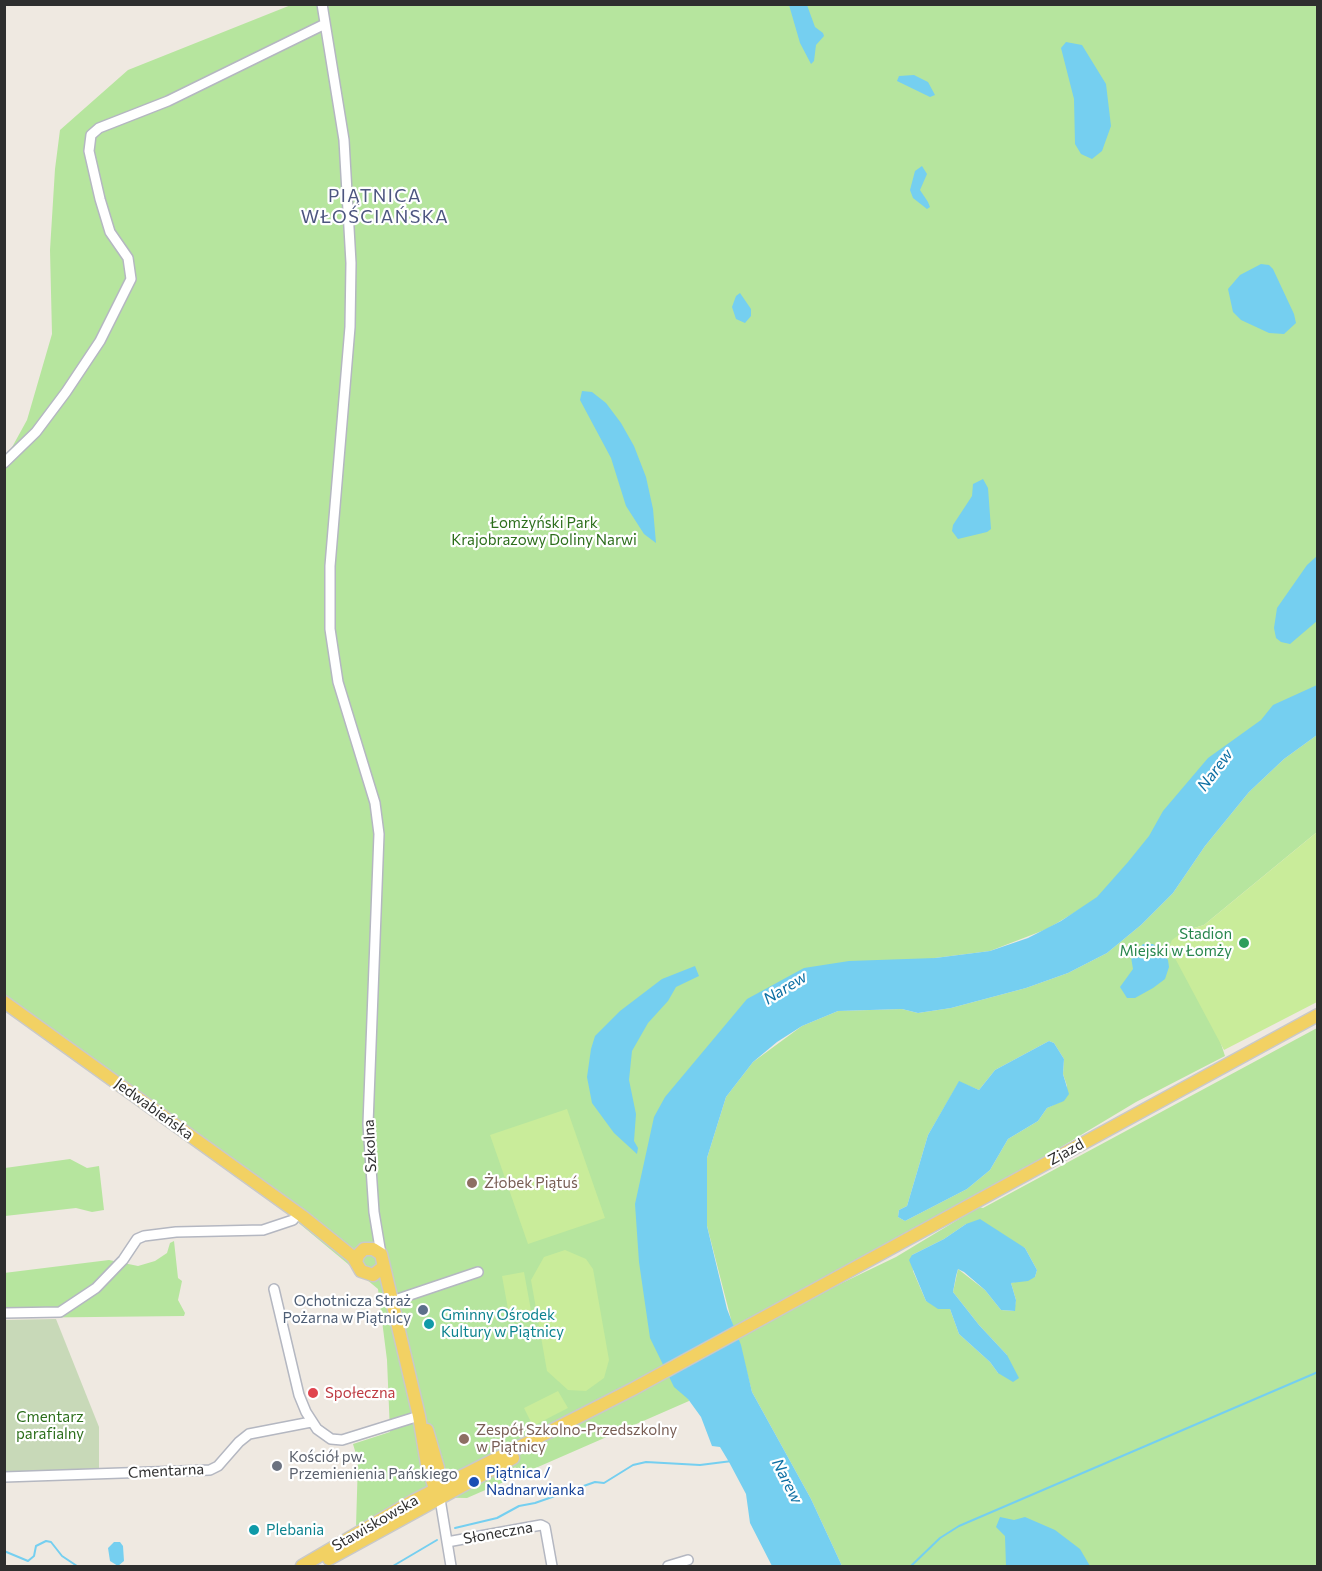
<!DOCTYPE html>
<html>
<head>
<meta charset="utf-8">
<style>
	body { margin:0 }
	#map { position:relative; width:1322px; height:1571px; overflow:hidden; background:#efe9e1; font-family:Commissioner,sans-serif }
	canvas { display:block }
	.frame { position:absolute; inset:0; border:6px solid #2e2e2e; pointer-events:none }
</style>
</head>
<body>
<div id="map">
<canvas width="1322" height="1571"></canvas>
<div class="frame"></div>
</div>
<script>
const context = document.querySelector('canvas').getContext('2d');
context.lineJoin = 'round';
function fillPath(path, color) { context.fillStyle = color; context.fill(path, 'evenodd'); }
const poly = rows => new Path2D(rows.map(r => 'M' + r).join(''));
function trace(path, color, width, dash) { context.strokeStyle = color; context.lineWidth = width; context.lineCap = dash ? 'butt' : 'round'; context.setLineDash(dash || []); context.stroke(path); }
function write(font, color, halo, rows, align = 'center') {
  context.font = font + ' Commissioner,sans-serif'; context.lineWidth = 4.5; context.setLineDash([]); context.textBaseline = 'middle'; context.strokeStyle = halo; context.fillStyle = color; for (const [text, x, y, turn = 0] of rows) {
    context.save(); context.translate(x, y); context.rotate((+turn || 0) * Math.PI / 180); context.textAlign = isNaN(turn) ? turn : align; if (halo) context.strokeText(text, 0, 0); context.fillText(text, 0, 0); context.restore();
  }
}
const green = poly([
	[291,5,1317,5,1317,701,1141,873,1047,929,990,951,935,958,785,1000,667,1159,689,1401,467,1498,410,1497,356,1526,358,1461,353,1444,390,1432,387,1360,378,1289,181,1125,5,998,5,460,27,420,52,334,50,250,55,169,60,130,128,70],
	[1317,735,1317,832,1204,925,1184,931,1225,1056,1136,1102,1046,1156,733,1327,707,1226,707,1158,726,1097,753,1062,802,1026,838,1011,902,1009,918,1013,951,1008,1026,988,1068,973,1107,953,1141,925,1173,893,1205,846,1249,792,1284,759],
	[1049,1041,1054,1043,1064,1059,1063,1074,1067,1086,1064,1100,1047,1108,1038,1121,1008,1139,990,1170,967,1189,905,1221,898,1217,899,1210,907,1206,928,1135,959,1082,979,1090,995,1070],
	[1317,1028,1317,1566,842,1566,811,1499,752,1392,738,1338,817,1295,896,1257,979,1207,983,1208],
	[966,1224,1025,1248,1037,1270,1035,1277,1011,1283,1016,1300,1014,1311,1001,1310,985,1290,958,1269,953,1292,979,1325,1007,1355,998,1373,990,1362,959,1334,950,1309,926,1301,913,1271,912,1255,944,1239],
	[70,1159,87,1168,99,1166,104,1210,92,1212,76,1208,5,1216,5,1168],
	[174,1241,178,1278,182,1281,178,1300,185,1313,184,1316,5,1318,4,1273,109,1260,138,1266,155,1261,167,1253,170,1243]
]);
const cemetery = poly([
	[56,1319,99,1427,99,1472,5,1471,4,1320]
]);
const pitch = poly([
	[1317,832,1317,1002,1224,1050,1169,947,1172,940,1184,931,1204,925],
	[567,1109,605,1218,528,1244,490,1135],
	[565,1250,586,1259,593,1269,609,1360,604,1378,586,1391,568,1390,547,1371,531,1280,544,1257],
	[524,1272,532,1316,510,1320,502,1276],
	[558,1391,568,1408,533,1426,524,1408]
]);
const water = poly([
	[789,5,807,5,815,27,823,33,824,36,816,45,814,61,811,64,800,43],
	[1066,42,1082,45,1106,84,1111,126,1102,151,1092,159,1081,154,1075,144,1074,99,1061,48],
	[914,75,928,82,935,95,930,97,897,81,899,76],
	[922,166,927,174,920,190,928,202,930,207,927,209,913,198,910,190,915,171],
	[1261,264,1269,265,1273,269,1294,314,1296,323,1284,334,1269,333,1241,320,1233,312,1228,289,1240,275],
	[740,293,751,309,751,316,745,323,736,319,732,307,736,296],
	[582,391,592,392,606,403,621,423,634,446,646,477,653,509,656,543,644,534,626,506,611,458,580,400],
	[983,479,988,488,991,529,987,532,958,539,952,531,953,525,972,496,973,484],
	[1317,556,1317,621,1290,644,1281,642,1276,638,1274,628,1277,608,1307,565],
	[1317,685,1317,735,1284,759,1249,792,1205,846,1173,893,1141,925,1107,953,1068,973,1026,988,951,1008,918,1013,902,1009,838,1011,802,1026,777,1042,753,1062,726,1097,707,1158,707,1226,727,1309,741,1345,752,1392,811,1499,842,1566,772,1566,750,1523,746,1494,729,1462,720,1447,712,1446,701,1417,688,1399,674,1387,650,1338,639,1262,635,1204,654,1117,665,1097,747,999,804,968,849,961,935,958,990,951,1028,938,1061,921,1097,897,1128,862,1149,836,1163,811,1208,758,1261,720,1273,705],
	[1143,944,1153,944,1163,953,1168,960,1169,967,1165,979,1153,988,1135,998,1127,998,1120,987,1133,969,1131,957],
	[695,966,699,976,676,987,668,1001,648,1023,632,1051,629,1080,636,1114,634,1141,638,1148,637,1154,614,1133,592,1103,587,1077,591,1049,595,1036,620,1011,662,979],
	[1049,1041,1054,1043,1064,1059,1063,1074,1069,1094,1064,1101,1047,1108,1038,1121,1008,1139,990,1170,967,1189,905,1221,898,1217,899,1210,907,1206,928,1135,959,1081,979,1090,995,1070],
	[980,1219,1025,1248,1037,1270,1035,1277,1028,1281,1011,1283,1016,1300,1015,1311,1001,1310,985,1290,964,1272,958,1269,956,1276,953,1292,979,1325,1007,1355,1019,1378,1013,1382,998,1373,990,1362,959,1334,950,1309,938,1309,926,1301,909,1260,912,1255,944,1239,966,1224],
	[1000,1517,1014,1520,1025,1517,1055,1530,1080,1549,1090,1566,1006,1566,1005,1536,996,1527],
	[114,1542,120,1542,123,1546,124,1561,118,1566,110,1561,108,1548]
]);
const stream = poly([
	[455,1528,497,1518,519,1506,535,1503,595,1482,604,1483,633,1465,646,1462,700,1465,732,1461],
	[4,1551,28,1561,34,1556,36,1546,46,1541,51,1542,62,1556,77,1566],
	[393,1566,437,1540],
	[911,1566,940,1538,959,1526,1318,1372]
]);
const minor = poly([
	[322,4,344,140,351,263,350,327,330,566,330,629,338,682,375,803,379,834,368,1124,374,1212,381,1254],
	[4,463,36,432,66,392,100,341,131,279,128,258,110,232,100,199,89,151,91,135,99,128,168,101,325,24],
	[274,1289,299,1395,306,1412,317,1429,331,1439,342,1440,419,1416],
	[392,1301,478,1272],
	[4,1313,60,1312,96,1288,123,1260,137,1239,144,1236,176,1232,263,1230,293,1220,298,1213],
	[4,1477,210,1470,218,1466,239,1442,249,1434,311,1422],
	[440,1499,451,1566],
	[447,1542,541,1525,545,1527,552,1566],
	[668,1566,688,1560]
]);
const major = poly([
	[4,1002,302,1216,353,1257,361,1271,373,1275,382,1268],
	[356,1262,358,1255,364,1249,373,1249,381,1254,419,1416,427,1464,437,1495],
	[427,1430,438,1468,440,1494],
	[329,1559,513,1458],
	[302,1566,413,1501,633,1389,1318,1015]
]);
const markers = [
	[1244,943,6,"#2e9e5b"],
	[472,1183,6,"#8d6e63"],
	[423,1310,6,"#5c6f8a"],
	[429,1324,6,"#0f9aa8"],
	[313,1393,6,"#e0444e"],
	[464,1439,6,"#8d6e63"],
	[277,1466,6,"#6b7280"],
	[474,1482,6,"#1a4fb4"],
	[254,1530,6,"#0f9aa8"]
];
const parkNames = [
	["Łomżyński Park",544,523],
	["Krajobrazowy Doliny Narwi",544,540],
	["Cmentarz",50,1417],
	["parafialny",50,1434]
];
const leisureNames = [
	["Stadion",1232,934],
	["Miejski w Łomży",1232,951]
];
const streetNames = [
	["Jedwabieńska",154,1109,36],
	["Szkolna",370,1146,-93],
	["Zjazd",1066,1152,-29],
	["Cmentarna",166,1471,-3],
	["Stawiskowska",375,1523,-30],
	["Słoneczna",498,1533,-10]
];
const educationNames = [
	["Żłobek Piątuś",484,1183],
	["Zespół Szkolno-Przedszkolny",476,1430],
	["w Piątnicy",476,1447]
];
const serviceNames = [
	["Ochotnicza Straż",411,1301],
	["Pożarna w Piątnicy",411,1318]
];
const cultureNames = [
	["Gminny Ośrodek",441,1315],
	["Kultury w Piątnicy",441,1332],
	["Plebania",266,1530]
];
const healthNames = [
	["Społeczna",325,1393]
];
const worshipNames = [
	["Kościół pw.",289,1457],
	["Przemienienia Pańskiego",289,1474]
];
const transitNames = [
	["Piątnica /",486,1473],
	["Nadnarwianka",486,1490]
];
const waterNames = [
	["Narew",1215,770,-53],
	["Narew",785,988,-32],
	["Narew",787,1481,63]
];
const quarterNames = [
	["PIĄTNICA",375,196],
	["WŁOŚCIAŃSKA",375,217]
];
fillPath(green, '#b6e59e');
fillPath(cemetery, '#c8d9b8');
fillPath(pitch, '#c9ec9a');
fillPath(water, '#75cff0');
trace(stream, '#75cff0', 2);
trace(minor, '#b4b7c1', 12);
trace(major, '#c9c9c9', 15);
trace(minor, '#fff', 9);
trace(major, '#f2d163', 12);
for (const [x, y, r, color] of markers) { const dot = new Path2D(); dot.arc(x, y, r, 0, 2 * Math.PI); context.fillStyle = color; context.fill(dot); trace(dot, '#fff', 2); }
write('15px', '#2c6e1b', '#fff', parkNames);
write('15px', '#27864d', '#fff', leisureNames, 'right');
write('15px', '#2e2e2e', '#fff', streetNames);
write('15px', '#785e54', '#fff', educationNames, 'left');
write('15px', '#4e5e75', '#fff', serviceNames, 'right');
write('15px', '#0d838f', '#fff', cultureNames, 'left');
write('15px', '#be3a42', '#fff', healthNames, 'left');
write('15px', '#5b616d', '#fff', worshipNames, 'left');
write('15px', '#164399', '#fff', transitNames, 'left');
write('italic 16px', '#0d6fa3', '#fff', waterNames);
context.letterSpacing = '1.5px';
write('18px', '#4d5680', '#fff', quarterNames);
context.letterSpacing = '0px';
</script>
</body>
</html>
